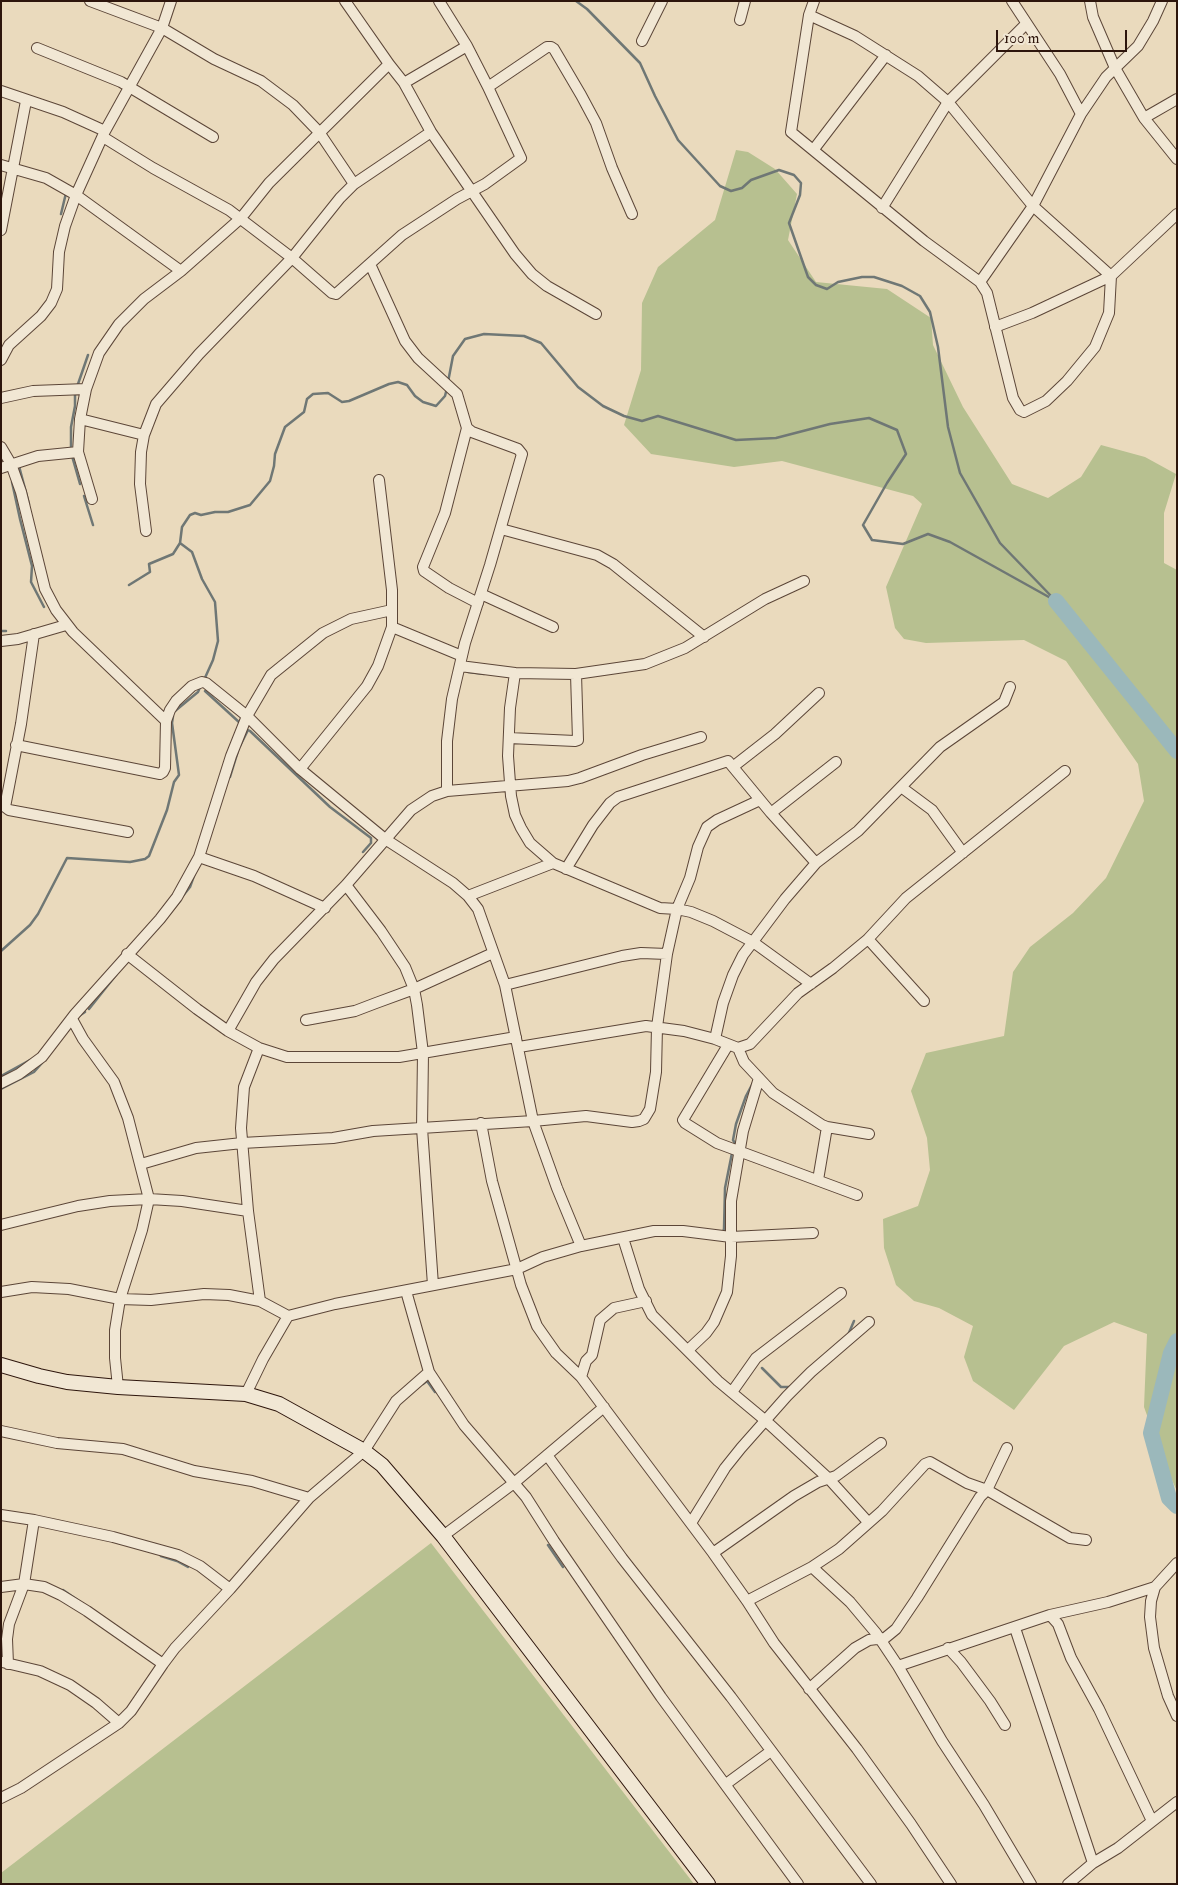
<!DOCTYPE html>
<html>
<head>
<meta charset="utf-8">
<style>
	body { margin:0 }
	#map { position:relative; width:1178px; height:1885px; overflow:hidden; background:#eadabd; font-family:"IM FELL Double Pica",serif }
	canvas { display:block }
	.frame { position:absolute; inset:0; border:2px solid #2d150c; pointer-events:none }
	.scale { position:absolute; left:996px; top:30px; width:131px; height:22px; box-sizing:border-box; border:2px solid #2d150c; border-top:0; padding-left:6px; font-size:15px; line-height:18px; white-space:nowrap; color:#2d150c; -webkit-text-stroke:4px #f1e7d4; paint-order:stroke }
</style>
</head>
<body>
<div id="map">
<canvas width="1178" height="1885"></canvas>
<div class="frame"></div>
<div class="scale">100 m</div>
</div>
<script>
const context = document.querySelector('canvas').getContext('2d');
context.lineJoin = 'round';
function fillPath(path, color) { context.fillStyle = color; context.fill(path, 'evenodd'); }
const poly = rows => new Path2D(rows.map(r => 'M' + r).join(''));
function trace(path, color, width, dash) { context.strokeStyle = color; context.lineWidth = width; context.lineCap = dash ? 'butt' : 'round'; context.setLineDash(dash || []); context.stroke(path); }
const green = poly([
	[736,150,748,152,775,169,797,194,788,240,816,282,887,289,931,318,933,345,963,407,1012,484,1048,498,1081,477,1101,445,1145,457,1176,474,1164,513,1164,563,1177,570,1177,1491,1164,1463,1144,1407,1147,1334,1114,1322,1064,1346,1014,1410,973,1381,964,1357,973,1326,939,1308,914,1301,896,1285,884,1248,883,1219,918,1206,930,1170,927,1138,911,1091,926,1053,1004,1036,1013,972,1030,947,1073,913,1106,878,1144,801,1138,764,1066,661,1024,640,926,643,904,639,895,628,886,587,922,504,913,496,782,461,734,467,651,454,624,425,641,370,642,303,658,267,715,220],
	[431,1543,694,1884,1,1884,1,1873]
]);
const stream = poly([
	[576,1,587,9,640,63,655,96,678,140,720,186,731,191,742,188,751,180,779,170,794,175,801,183,800,195,789,223,808,277,816,285,827,289,838,282,862,277,874,277,902,286,920,296,930,312,938,347,948,427,960,473,1000,543,1053,598],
	[61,214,66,193],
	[448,382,453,356,465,339,484,334,524,336,541,343,578,387,603,406,624,416,642,421,658,416,736,440,776,438,830,424,869,418,897,430,906,454,887,483,863,525,872,540,903,544,928,534,950,542,1056,601],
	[78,384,88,355],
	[71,450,71,427,75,406,75,392],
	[72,456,80,484],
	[19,466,29,504],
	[12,482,20,519,32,566,31,582,44,607],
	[84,496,93,525],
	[180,543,192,552,202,579,215,602,218,641,213,660,204,680],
	[129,585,150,572,149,564,173,554,180,543,182,527,190,515,195,513,201,515,215,512,228,512,250,505,270,481,274,466,275,454,285,427,304,412,307,399,313,394,328,393,342,402,349,401,389,384,398,382,407,385,415,396,423,402,436,406,445,396,447,388],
	[1,631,6,631],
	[468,672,484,674],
	[205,691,240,723],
	[175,711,198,692,201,685],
	[240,746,248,730,250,731,330,807,371,838,371,843,363,852],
	[230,777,238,751],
	[182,897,190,887,195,873],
	[158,928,180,901],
	[1,951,30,925,38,914,67,858,130,862,145,859,149,856,167,810,174,782,179,775,172,723,173,716],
	[89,1009,116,975],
	[79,1016,85,1012],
	[1,1076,30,1060],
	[1,1089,34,1072,42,1063],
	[736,1145,733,1140,736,1124,746,1096,755,1079],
	[721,1232,723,1232,724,1229,725,1188,732,1153,734,1152],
	[848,1335,854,1321],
	[762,1368,781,1387,790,1387],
	[423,1384,427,1381,435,1392],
	[548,1545,563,1567],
	[161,1556,177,1561,188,1567],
	[63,1590,79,1601]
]);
const river = poly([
	[1056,601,1177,751],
	[1177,1341,1171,1353,1151,1433,1169,1498,1177,1506]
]);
const minor = poly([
	[90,1,162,28,214,59,261,81,293,105,319,132,354,184],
	[345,1,389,64],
	[1012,1,1060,74,1081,114],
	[1090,1,1093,17,1115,68,1144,118,1177,159],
	[809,15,855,36,918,76,948,102,1033,206,1111,276,1109,313,1095,347,1067,381,1046,401,1024,412,1020,410,1013,398,987,293,980,282,924,241,791,132,809,15,814,1],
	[740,20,745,1],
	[642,41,662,1],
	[37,48,121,82,213,137],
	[404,83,467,46],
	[488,87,547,47,551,47,554,49,581,95,596,123,612,168,632,214],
	[1,91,63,112,105,131],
	[1144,118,1177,99],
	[103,137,153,168,229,210,292,258,332,293,336,294,402,235,457,199,485,184,521,158,488,87,467,46,439,1],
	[814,149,886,55],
	[1,165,46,178,76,195,181,271],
	[882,208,948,102,1026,24],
	[1,230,26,101],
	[370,264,405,341,418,358,457,394,467,428,472,432,518,449,522,454,490,565,465,643,452,699,447,741,447,791],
	[980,282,1033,206,1081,114,1106,77,1138,46,1153,21,1162,1],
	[995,327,1032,313,1111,276,1177,214],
	[1,360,9,345,41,316,51,303,57,289,59,252,65,226,76,195,105,131,162,28,171,1],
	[1,398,33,391,86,389],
	[80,419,144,435],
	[467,428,445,513,423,567,424,571,449,588,478,603],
	[1,447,11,464,21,492,45,589,56,610,73,632,166,721],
	[1,468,38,456,78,452],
	[92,499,78,452,80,419,86,389,99,353,119,324,144,299,181,271,241,218,269,183,389,64,404,83,431,132,515,254,532,274,547,286,596,314],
	[501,529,597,555,613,564,704,637],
	[146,531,140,484,141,452,144,435,156,404,199,354,292,258,340,198,354,184,431,132],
	[481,594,553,627],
	[392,627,462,656],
	[34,634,21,724,5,807,9,810,128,832],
	[1,641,18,639,66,625],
	[460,666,515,673,576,674,645,664,685,648,765,599,804,581],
	[515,673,510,708,508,756,511,796,515,815,521,828,530,843,553,863],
	[509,738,575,741,578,740,576,674],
	[16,745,160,774,163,772,165,768,166,721,170,710,176,701,192,686,202,682,206,683,247,716,300,769,385,839,453,883,468,896,478,909,505,985,533,1121,557,1188,581,1246],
	[734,766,775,734,819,693],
	[300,769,367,686,378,666,392,627,392,590,379,480],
	[901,787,932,810,963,853],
	[771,813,836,762],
	[199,857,254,876,325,908],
	[566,869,593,825,610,803,618,797,728,761,771,813,816,863],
	[346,885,381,931,405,967,414,989,417,1005,423,1053,422,1128,433,1285],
	[468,896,553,863,660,908,677,909,691,912,713,921,753,942,811,984],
	[868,939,924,1001],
	[127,954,197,1009,228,1031,259,1048,287,1057,399,1057,516,1037],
	[505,985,622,956,641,953,667,954],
	[72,1019,83,1039,114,1082,128,1118,149,1199,142,1230,120,1299,115,1330,115,1358,118,1387],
	[306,1020,355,1011,376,1003,414,989,493,953],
	[228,1031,256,982,274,959,346,885,411,810,432,796,447,791,568,781,580,778,642,755,701,737],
	[715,1039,723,1003,733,975,743,955,785,899,816,863,858,831,940,747,1004,702,1010,687],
	[728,1045,683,1120,685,1123,717,1143,857,1195],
	[519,1047,646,1026,684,1031,715,1039,738,1048,744,1062,773,1093,822,1125,827,1127,869,1134],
	[259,1048,244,1087,241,1128,248,1211,260,1301],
	[738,1048,750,1044,798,993,833,968,868,939,906,898,1065,771],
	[1,1083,19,1074,42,1057,75,1014,160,919,177,897,199,857,231,756,247,716,271,675,323,633,351,619,392,610],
	[481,1123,492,1181,521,1285,537,1326,556,1353,581,1377,713,1553,747,1601,774,1643,857,1749,911,1824,951,1884],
	[141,1164,196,1148,242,1143,333,1138,373,1131,533,1121,586,1116,632,1122,639,1121,644,1119,650,1109,656,1072,657,1027,667,954,677,909,690,878,698,847,707,827,717,820,760,800],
	[818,1180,827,1127],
	[1,1225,78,1206,110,1201,149,1199,182,1201,248,1211],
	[623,1238,639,1289,652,1315,718,1381,766,1421,829,1479,868,1522],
	[406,1291,429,1372,464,1425,526,1497,554,1541,661,1697,798,1884],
	[1,1292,32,1287,69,1289,120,1299,151,1300,204,1294,229,1295,260,1301,288,1316,335,1304,517,1269,543,1257,581,1246,654,1231,683,1231,731,1237,813,1233],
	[688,1350,706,1333,714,1322,727,1292,731,1256,731,1201,743,1131,759,1078],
	[581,1377,586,1361,592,1355,600,1320,614,1308,646,1301],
	[732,1392,756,1358,841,1293],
	[246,1394,263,1359,288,1316],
	[1,1431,57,1443,123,1449,194,1471,252,1481,309,1498],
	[547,1455,622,1558,731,1697,871,1884],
	[1,1515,34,1520,113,1537,178,1555,200,1566,230,1589],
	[691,1523,725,1468,741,1448,787,1396,811,1372,869,1322],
	[443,1536,514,1483,604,1407],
	[713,1553,794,1496,818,1482,836,1476,881,1443],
	[812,1567,850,1602,876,1633,898,1666,942,1741,984,1805,1031,1884],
	[1,1587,24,1584,44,1587,61,1595,87,1611,163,1664],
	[1155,1587,1151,1601,1150,1617,1154,1648,1168,1696,1177,1716],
	[747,1601,812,1567,839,1549,882,1511,925,1464,930,1462,967,1483,987,1490,1070,1538,1086,1540],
	[1050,1615,1058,1624,1071,1658,1099,1709,1152,1821],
	[1015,1628,1093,1863],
	[948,1648,961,1662,990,1701,1005,1725],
	[2,1662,40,1671,70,1685,96,1703,119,1723],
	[8,1664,7,1639,9,1624,24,1584,34,1520],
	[898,1666,1050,1615,1108,1602,1155,1587,1177,1563],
	[809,1689,855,1648,869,1640,885,1638,896,1629,917,1598,980,1497,987,1490,1007,1448],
	[726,1784,771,1751],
	[1,1798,21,1788,119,1723,131,1711,163,1664,175,1648,230,1589,309,1498,364,1451,396,1401,429,1372],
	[1068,1884,1093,1863,1118,1848,1177,1802]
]);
const secondary = poly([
	[1,1365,39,1376,67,1382,118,1387,246,1394,279,1404,364,1451,382,1465,443,1536,708,1884]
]);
fillPath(green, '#b7c090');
trace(stream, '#6f7775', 2.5);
trace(river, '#9bb8bb', 16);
trace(minor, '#5c4638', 12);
trace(secondary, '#2d150c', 16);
trace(minor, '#f1e7d4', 10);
trace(secondary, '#f1e7d4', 14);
</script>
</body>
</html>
